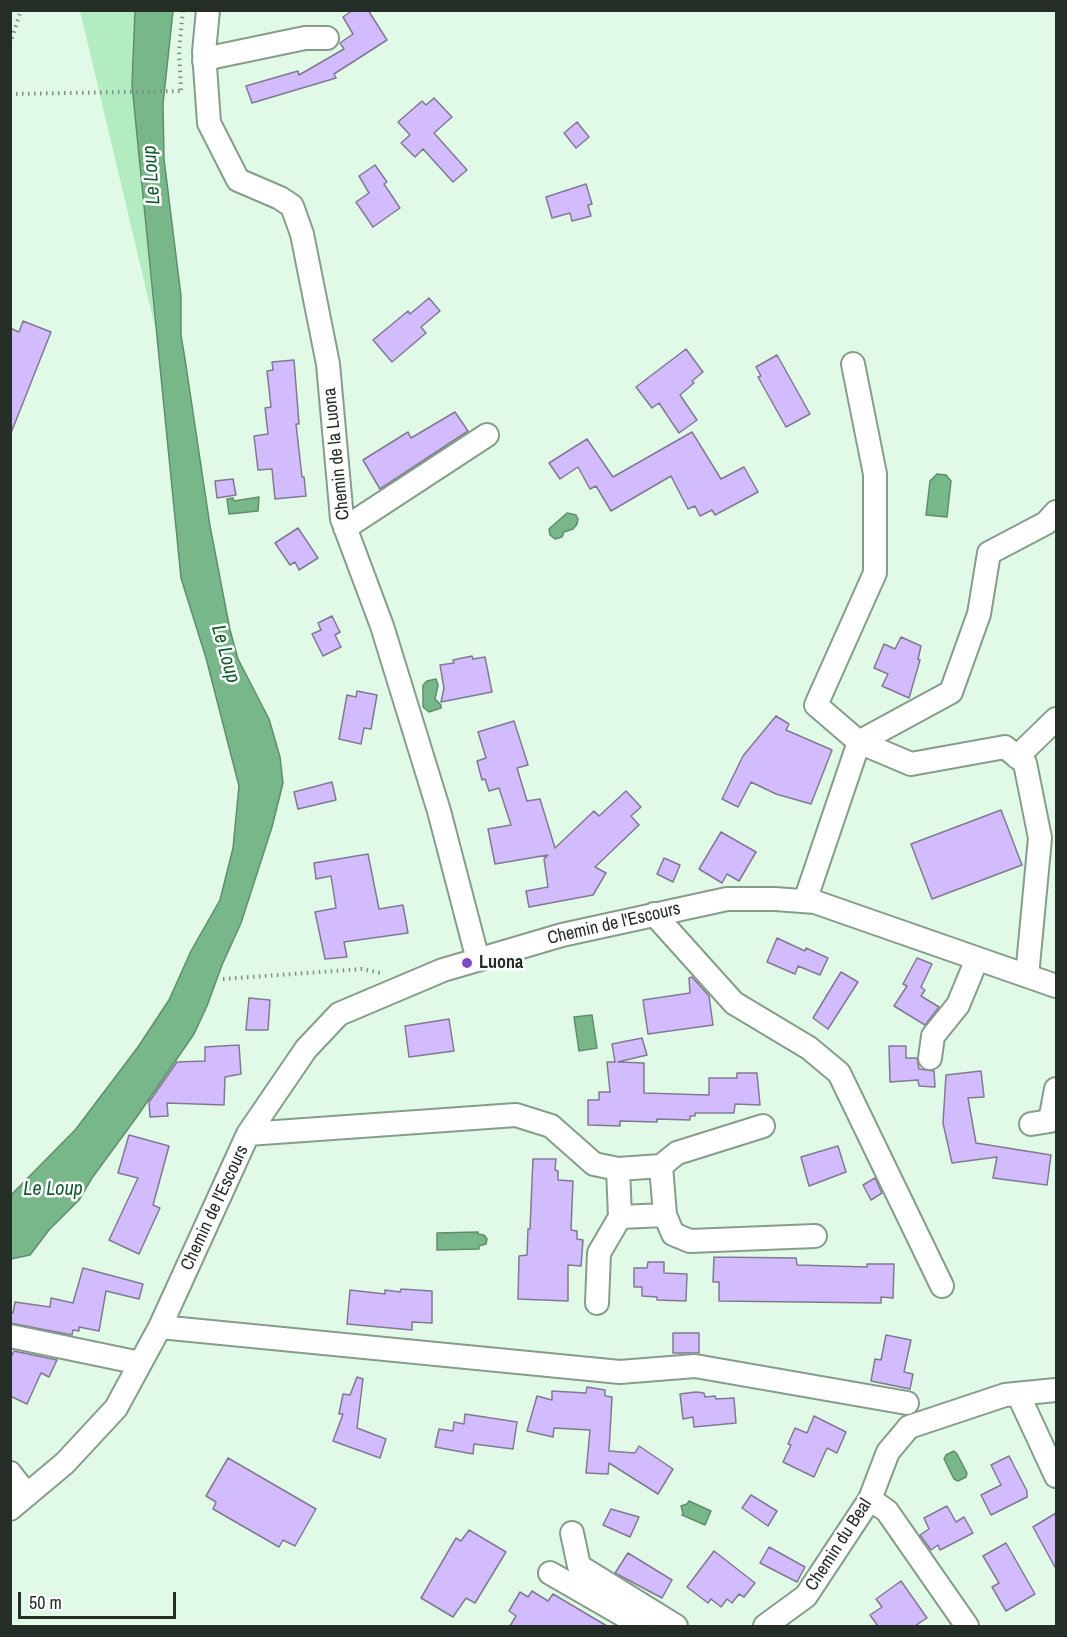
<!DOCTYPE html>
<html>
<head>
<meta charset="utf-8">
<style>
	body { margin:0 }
	#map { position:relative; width:1067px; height:1637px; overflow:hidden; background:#e1fae7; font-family:"Archivo Narrow",sans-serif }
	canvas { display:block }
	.frame { position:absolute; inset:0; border:12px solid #242d26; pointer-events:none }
	.scale { position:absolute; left:18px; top:1592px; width:158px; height:27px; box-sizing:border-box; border:3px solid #242d26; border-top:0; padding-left:8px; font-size:18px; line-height:21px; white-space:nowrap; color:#242d26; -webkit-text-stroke:4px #fff; paint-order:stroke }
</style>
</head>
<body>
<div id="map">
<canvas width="1067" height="1637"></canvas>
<div class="frame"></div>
<div class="scale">50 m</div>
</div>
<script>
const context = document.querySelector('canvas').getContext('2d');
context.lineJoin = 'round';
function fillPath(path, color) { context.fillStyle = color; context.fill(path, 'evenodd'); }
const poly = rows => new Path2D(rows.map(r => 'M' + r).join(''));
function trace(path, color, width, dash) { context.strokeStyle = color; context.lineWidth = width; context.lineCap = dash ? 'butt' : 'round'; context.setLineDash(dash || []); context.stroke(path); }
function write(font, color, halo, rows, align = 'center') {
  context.font = font + ' "Archivo Narrow",sans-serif'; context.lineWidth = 5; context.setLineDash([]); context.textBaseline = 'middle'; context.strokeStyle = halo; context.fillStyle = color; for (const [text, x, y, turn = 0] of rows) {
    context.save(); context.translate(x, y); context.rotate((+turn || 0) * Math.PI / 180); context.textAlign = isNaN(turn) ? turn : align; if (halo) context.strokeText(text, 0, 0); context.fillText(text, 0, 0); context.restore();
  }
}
const green = poly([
	[80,11,135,11,132,86,155,327]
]);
const water = poly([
	[135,11,173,11,163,104,164,159,181,296,181,335,185,359,210,526,230,630,238,659,269,719,280,757,283,783,272,827,241,923,222,965,207,1006,194,1034,136,1118,92,1178,79,1200,49,1230,30,1255,11,1259,11,1195,76,1129,138,1047,169,1000,191,951,220,900,233,848,239,786,206,658,181,578,132,85,135,11],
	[937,474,946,475,951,481,947,517,926,515,930,481,937,474],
	[259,497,258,511,229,514,227,499,233,498,234,501,259,497],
	[567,513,576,515,578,519,577,524,573,529,564,532,562,537,555,539,550,535,549,529,567,513],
	[436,679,438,685,435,699,441,705,441,708,429,712,423,707,423,685,427,681,436,679],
	[592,1015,597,1048,579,1051,574,1017,592,1015],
	[478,1232,478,1234,484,1235,487,1239,486,1244,479,1246,479,1249,437,1250,437,1233,478,1232],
	[954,1451,957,1454,967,1473,966,1477,958,1481,954,1479,944,1459,946,1455,954,1451],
	[689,1501,711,1511,705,1525,682,1515,683,1513,681,1506,687,1504,689,1501]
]);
const building = poly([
	[353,10,368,10,387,40,334,74,336,78,252,103,246,86,298,71,299,75,344,49,340,43,353,34,343,17,353,10],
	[434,98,452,117,434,133,467,170,453,182,423,149,415,157,401,143,410,135,398,122,422,101,426,105,434,98],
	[577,122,589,137,576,148,564,133,577,122],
	[375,165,387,182,384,184,400,208,373,227,356,202,369,193,359,176,375,165],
	[586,184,592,204,588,205,591,216,572,221,570,213,552,218,546,197,586,184],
	[429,298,440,311,421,327,426,333,392,362,373,340,408,311,410,314,429,298],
	[23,321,51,332,11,433,10,328,19,332,23,321],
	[686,349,703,372,692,381,694,383,680,395,697,420,679,433,659,403,652,408,636,387,686,349],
	[777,355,810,414,786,427,758,377,761,376,756,367,777,355],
	[294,360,299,424,296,424,302,477,304,477,306,496,275,499,272,469,258,470,254,436,268,434,265,408,271,407,267,371,273,370,272,362,294,360],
	[455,412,468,431,380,489,363,460,408,432,411,438,455,412],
	[692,432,721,479,744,467,758,492,715,515,712,510,700,516,695,506,688,509,671,476,611,511,596,486,590,489,578,467,560,479,549,463,587,439,613,477,692,432],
	[233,479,236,495,217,498,215,481,233,479],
	[298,528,318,558,299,570,295,562,290,565,275,543,298,528],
	[332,616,340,632,335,635,341,647,323,656,312,634,321,630,318,623,332,616],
	[901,637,921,646,918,659,920,660,909,698,882,686,888,674,874,668,884,644,895,649,901,637],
	[472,656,473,659,485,657,492,692,441,702,444,688,440,665,454,663,453,660,472,656],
	[357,691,377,695,371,729,364,728,361,744,339,739,347,695,356,697,357,691],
	[776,716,789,724,786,730,832,750,811,804,776,794,751,782,738,807,722,799,743,756,776,716],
	[514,721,528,765,517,768,527,801,540,799,555,848,594,811,599,816,626,791,641,807,631,816,639,825,595,867,606,873,593,895,529,907,526,891,548,887,544,859,548,855,495,864,488,829,511,825,499,788,489,791,485,779,482,780,477,761,486,758,478,732,514,721],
	[332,782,336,800,298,809,294,792,332,782],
	[1001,810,1022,865,932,899,911,844,1001,810],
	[721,832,756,852,739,881,727,874,722,883,699,869,721,832],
	[368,854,379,909,403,905,408,933,344,942,347,957,325,959,315,912,336,908,331,876,316,879,314,863,368,854],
	[664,858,680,865,673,882,657,874,664,858],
	[777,938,805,951,806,948,828,958,820,975,798,966,795,974,767,962,777,938],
	[917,958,932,964,921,987,925,990,921,996,939,1007,925,1025,894,1006,907,986,903,984,917,958],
	[841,972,858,982,828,1029,813,1018,841,972],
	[692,977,709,996,713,1025,648,1034,643,1000,690,993,689,978,692,977],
	[249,998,270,1000,268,1030,246,1030,249,998],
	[449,1019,454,1051,409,1057,405,1026,449,1019],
	[642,1038,647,1055,618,1062,644,1063,644,1093,709,1095,709,1078,737,1078,737,1073,757,1073,760,1105,735,1104,734,1113,695,1113,695,1116,690,1116,690,1120,657,1119,657,1122,620,1121,620,1126,588,1125,588,1100,599,1100,599,1092,610,1092,607,1062,615,1062,612,1044,642,1038],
	[239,1045,241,1074,225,1077,224,1105,167,1103,168,1116,150,1117,149,1102,177,1062,205,1061,205,1047,239,1045],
	[889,1046,906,1046,906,1058,917,1058,919,1069,934,1071,935,1087,919,1086,918,1080,890,1082,889,1046],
	[981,1071,984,1097,968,1098,976,1143,1051,1155,1047,1185,993,1178,997,1157,952,1163,943,1123,946,1075,981,1071],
	[129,1135,169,1146,153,1205,160,1208,139,1254,109,1240,138,1178,118,1173,129,1135],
	[838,1146,846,1172,809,1186,801,1157,838,1146],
	[533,1159,556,1159,555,1170,558,1171,558,1180,573,1181,571,1230,577,1231,577,1239,583,1240,581,1266,568,1265,568,1301,518,1299,519,1256,527,1255,528,1229,530,1229,533,1159],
	[875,1178,882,1193,871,1200,863,1185,875,1178],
	[714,1257,796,1258,797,1265,867,1267,867,1264,894,1264,893,1298,881,1297,881,1303,719,1301,719,1282,713,1282,714,1257],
	[648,1262,664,1262,664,1273,687,1274,686,1301,657,1300,657,1297,642,1296,642,1287,634,1287,634,1268,647,1268,648,1262],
	[83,1268,143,1284,139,1299,106,1291,99,1331,79,1327,79,1331,73,1330,72,1335,10,1323,10,1312,13,1313,15,1302,50,1307,51,1298,73,1303,83,1268],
	[401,1289,432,1291,432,1323,412,1322,412,1330,347,1324,350,1290,385,1294,385,1290,400,1292,401,1289],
	[673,1333,699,1333,699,1353,673,1353,673,1333],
	[886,1335,911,1340,904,1372,913,1374,910,1389,871,1381,875,1359,881,1360,886,1335],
	[14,1351,57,1360,49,1377,41,1373,27,1404,10,1396,10,1359,14,1351],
	[357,1377,363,1379,357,1428,386,1439,380,1458,333,1441,343,1414,339,1414,343,1394,350,1395,357,1377],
	[587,1387,605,1390,605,1396,612,1397,609,1451,635,1453,639,1446,673,1469,658,1494,609,1463,608,1474,586,1473,590,1430,554,1428,553,1437,527,1431,537,1396,552,1400,552,1391,586,1393,587,1387],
	[696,1392,704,1393,705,1397,715,1396,716,1399,734,1398,736,1423,694,1427,693,1417,683,1419,680,1394,696,1392],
	[465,1414,517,1422,513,1449,474,1444,473,1454,435,1447,439,1429,453,1431,454,1422,464,1424,465,1414],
	[814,1416,846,1432,837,1453,827,1448,814,1477,783,1462,791,1445,788,1444,795,1428,807,1433,814,1416],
	[1009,1456,1027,1491,1027,1497,991,1515,981,1495,1001,1485,991,1465,1009,1456],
	[228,1458,316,1509,295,1546,283,1540,279,1547,213,1509,216,1502,206,1496,228,1458],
	[751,1495,777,1511,768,1526,742,1508,751,1495],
	[947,1506,956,1522,964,1517,973,1533,940,1550,938,1545,931,1550,920,1535,929,1529,924,1518,947,1506],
	[611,1509,639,1517,630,1537,603,1525,611,1509],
	[1056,1513,1056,1569,1033,1527,1056,1513],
	[469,1530,506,1552,475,1603,466,1598,453,1617,421,1598,456,1538,461,1541,469,1530],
	[1006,1543,1035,1594,1006,1611,992,1587,999,1583,983,1556,1006,1543],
	[769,1547,805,1567,797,1582,760,1563,769,1547],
	[714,1551,755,1583,744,1597,739,1594,732,1603,727,1599,721,1607,711,1599,708,1603,687,1587,714,1551],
	[628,1553,672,1580,662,1598,615,1573,628,1553],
	[901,1581,927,1618,915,1626,878,1626,870,1615,882,1607,876,1599,901,1581],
	[532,1591,548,1601,553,1594,607,1626,510,1626,516,1616,509,1611,520,1592,528,1597,532,1591]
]);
const path = poly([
	[119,10,123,14],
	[10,44,21,10],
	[181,90,179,51,183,10],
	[10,94,181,91],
	[223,979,362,969,381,973]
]);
const minor = poly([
	[208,10,204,52,209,123,238,180,280,198,292,206,302,234,328,364,342,519,382,626,439,811,478,960],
	[204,61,214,57,305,38,327,38],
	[345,528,487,435],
	[1017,757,1056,719],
	[805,901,859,742,816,705,875,573,875,474,853,364],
	[654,914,734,1003,809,1048,839,1073,942,1286],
	[1027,976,1040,838,1025,763,1005,747,911,764,859,742,951,692,979,614,989,553,1046,523,1056,512],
	[930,1058,933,1036,958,1005,977,959],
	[1031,1124,1050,1121,1056,1089],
	[248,1134,516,1115,551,1126,594,1164,618,1169,661,1166,665,1215,673,1234,690,1241,815,1236],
	[661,1166,677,1153,763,1126],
	[618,1169,620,1217],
	[597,1303,599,1253,620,1217,665,1215],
	[160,1327,620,1372,695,1366,907,1403],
	[10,1336,140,1363],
	[1018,1394,1056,1476],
	[10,1473,27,1495],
	[870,1499,887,1511,967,1626],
	[10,1509,65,1463,116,1408,160,1327,248,1134,306,1049,339,1014,443,970,467,963,562,935,727,899,775,899,815,902,1056,986],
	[572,1533,579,1566,676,1626],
	[550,1573,642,1626],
	[765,1626,806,1596,870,1499,888,1452,909,1427,1005,1395,1056,1390]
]);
const markers = [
	[467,963,6,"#7f4bc2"]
];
const streetNames = [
	["Chemin de la Luona",337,454,-96],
	["Chemin de l'Escours",614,924,-13],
	["Chemin de l'Escours",215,1208,-65],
	["Chemin du Beal",839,1545,-57]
];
const poiNames = [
	["Luona",479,963]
];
const waterNames = [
	["Le Loup",152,175,-94],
	["Le Loup",225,654,74],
	["Le Loup",53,1190]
];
fillPath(green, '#b4ecc2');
fillPath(water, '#78b78a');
trace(water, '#5f8e6c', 1.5);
fillPath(building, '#d3bcfd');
trace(building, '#817991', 1.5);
trace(minor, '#869d8b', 26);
trace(path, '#7e8e82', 4, [1.5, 4.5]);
trace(minor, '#fff', 22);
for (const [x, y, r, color] of markers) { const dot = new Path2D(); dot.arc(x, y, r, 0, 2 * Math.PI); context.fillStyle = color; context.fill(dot); trace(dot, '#fff', 2); }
write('18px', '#242d26', '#fff', streetNames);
write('bold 18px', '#242d26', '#fff', poiNames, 'left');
write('italic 20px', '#125a2f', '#fff', waterNames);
</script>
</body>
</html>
